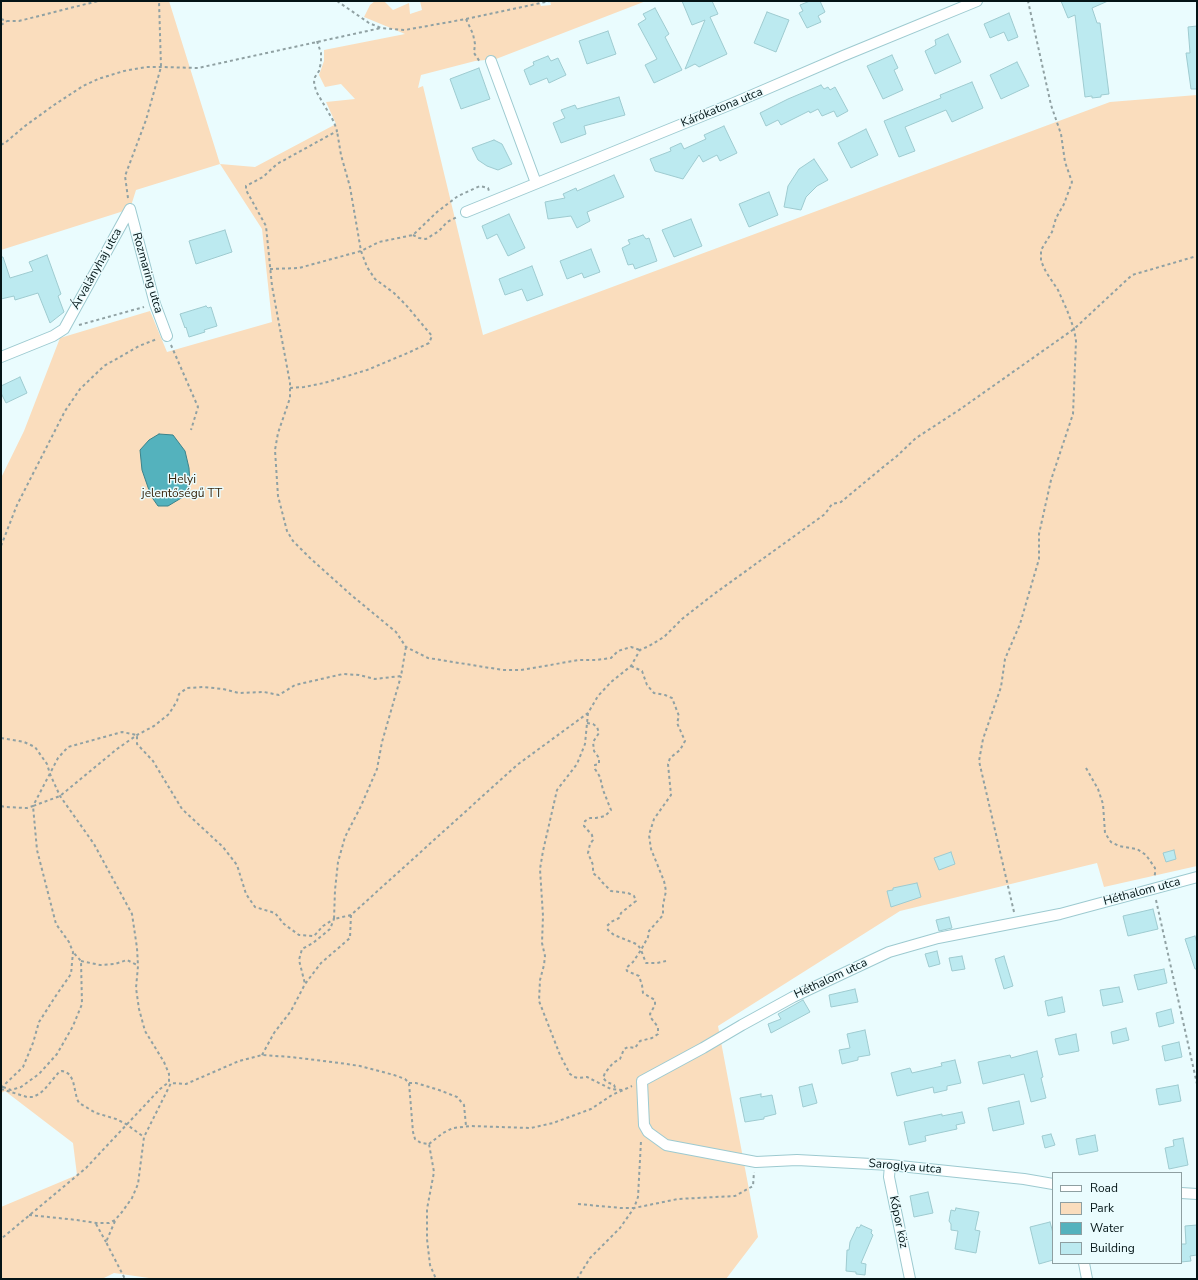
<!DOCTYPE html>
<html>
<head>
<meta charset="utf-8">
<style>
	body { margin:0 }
	#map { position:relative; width:1198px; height:1280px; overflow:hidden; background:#eafcfe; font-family:"Nunito Sans",sans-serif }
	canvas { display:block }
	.frame { position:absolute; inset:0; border:2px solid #041416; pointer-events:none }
	.legend { position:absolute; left:1052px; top:1172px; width:130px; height:92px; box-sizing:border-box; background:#eafcfe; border:1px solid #8e9fa1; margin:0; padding:5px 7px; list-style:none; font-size:12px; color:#041416 }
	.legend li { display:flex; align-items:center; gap:8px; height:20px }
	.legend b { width:20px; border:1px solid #8e9fa1 }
</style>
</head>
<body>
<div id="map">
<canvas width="1198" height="1280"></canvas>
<div class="frame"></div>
<ul class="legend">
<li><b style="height:5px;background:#fff"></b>Road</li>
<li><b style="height:11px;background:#faddbd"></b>Park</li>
<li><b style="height:11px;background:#54b2bd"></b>Water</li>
<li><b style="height:11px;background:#bceaf0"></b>Building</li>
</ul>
</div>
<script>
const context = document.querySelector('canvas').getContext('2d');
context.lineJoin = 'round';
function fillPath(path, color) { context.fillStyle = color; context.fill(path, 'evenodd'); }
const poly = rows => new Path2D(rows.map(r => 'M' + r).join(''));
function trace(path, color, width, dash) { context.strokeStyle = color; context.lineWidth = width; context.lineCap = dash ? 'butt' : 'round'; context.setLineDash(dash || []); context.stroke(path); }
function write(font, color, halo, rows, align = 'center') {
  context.font = font + ' "Nunito Sans",sans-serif'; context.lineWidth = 3; context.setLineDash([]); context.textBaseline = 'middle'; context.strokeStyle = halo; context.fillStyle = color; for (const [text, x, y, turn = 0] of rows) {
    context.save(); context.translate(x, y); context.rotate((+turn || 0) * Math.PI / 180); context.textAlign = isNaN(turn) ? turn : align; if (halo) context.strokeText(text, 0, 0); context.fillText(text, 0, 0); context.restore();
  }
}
const green = poly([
	[1,1,169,1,220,164,255,167,336,124,326,102,355,99,341,84,325,87,319,75,324,61,324,50,405,34,364,17,370,5,375,1,384,1,393,10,409,3,410,14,422,10,420,1,539,1,541,6,551,5,550,1,646,1,496,59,475,61,421,75,418,88,423,86,483,335,1110,102,1197,95,1197,866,1104,887,1097,863,900,911,718,1026,758,1237,726,1279,156,1279,114,1273,102,1279,1,1279,1,1207,77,1175,73,1143,5,1091,1,1093,1,478,24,431,60,338,150,311,167,352,272,322,262,229,220,164,136,190,130,209,1,250]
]);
const water = poly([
	[159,434,173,435,185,451,189,468,190,484,183,497,168,506,158,506,151,496,142,470,140,450,149,440,159,434]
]);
const building = poly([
	[682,1,712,1,718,14,710,17,727,54,699,67,695,64,685,69,705,20,692,25,682,1],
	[810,1,820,1,825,12,818,16,821,22,807,28,799,13,803,11,800,5,810,1],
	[1061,1,1108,1,1092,8,1097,23,1100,23,1109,94,1101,95,1101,97,1092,98,1092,96,1085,97,1075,15,1068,18,1061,1],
	[655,8,669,34,665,37,682,70,654,83,645,65,657,59,638,24,646,19,643,14,655,8],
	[767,12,789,20,776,52,754,43,767,12],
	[1009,13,1018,37,1008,41,1004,32,990,38,984,24,1009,13],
	[1197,26,1197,89,1191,89,1186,53,1190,53,1188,27,1197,26],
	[608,31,616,54,587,64,579,41,608,31],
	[948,34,961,62,935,74,925,51,936,45,935,40,948,34],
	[892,55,898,68,894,70,903,90,883,99,867,66,892,55],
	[548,56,551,61,558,58,566,75,549,83,547,78,530,85,524,70,534,65,533,62,548,56],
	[1017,62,1029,86,1001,99,990,75,1017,62],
	[479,68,490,99,461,109,450,79,479,68],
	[972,82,983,108,952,122,946,110,905,127,915,151,899,157,884,121,941,98,940,95,972,82],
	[821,85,824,89,828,87,830,90,835,87,848,111,837,117,834,111,822,116,818,109,810,113,809,111,781,125,778,120,766,126,760,113,788,99,821,85],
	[619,97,625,115,584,126,586,134,561,143,553,123,565,118,561,110,575,105,577,109,619,97],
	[724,126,737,153,720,161,717,155,703,162,699,155,683,179,655,171,650,159,671,151,670,148,681,143,684,149,706,139,704,135,724,126],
	[866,129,878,155,851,168,838,143,866,129],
	[494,140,502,144,512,164,498,170,487,166,478,160,472,148,494,140],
	[814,159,828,180,817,186,806,197,801,210,784,207,788,186,799,169,814,159],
	[614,175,624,197,587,212,590,221,577,228,571,216,548,219,545,202,565,198,563,194,576,188,577,191,614,175],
	[769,192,778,215,749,227,739,204,769,192],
	[509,214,525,248,508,256,497,234,487,239,482,226,509,214],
	[691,219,702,246,674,257,662,230,691,219],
	[225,230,232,252,196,264,189,241,225,230],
	[643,235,646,239,649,238,657,261,635,269,633,264,628,265,622,248,630,244,628,240,643,235],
	[591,249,600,272,584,278,582,273,567,279,560,261,591,249],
	[47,255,61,294,58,296,64,312,50,323,38,293,15,300,14,296,1,299,1,257,3,257,10,278,33,271,29,262,47,255],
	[532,266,543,295,527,301,522,289,505,295,499,279,532,266],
	[206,306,208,308,211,307,217,326,204,330,205,332,189,337,186,327,185,328,180,314,206,306],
	[20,377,27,393,6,403,1,393,1,386,20,377],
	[1174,850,1176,859,1166,862,1163,853,1174,850],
	[951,852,955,864,939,870,934,858,951,852],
	[917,883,921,897,891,907,887,891,893,890,893,888,917,883],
	[1153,909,1158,929,1128,936,1123,916,1153,909],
	[949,917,952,928,939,931,936,920,949,917],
	[1195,936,1197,943,1197,969,1195,969,1185,939,1195,936],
	[937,951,940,964,929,967,925,954,937,951],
	[962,956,965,969,952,971,949,958,962,956],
	[1004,956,1013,986,1004,989,995,959,1004,956],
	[1164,969,1167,983,1138,990,1134,975,1164,969],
	[1119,987,1123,1002,1103,1006,1100,990,1119,987],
	[855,989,858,1002,831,1007,829,995,855,989],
	[1062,997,1065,1012,1048,1016,1045,1001,1062,997],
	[803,1000,810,1012,771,1033,768,1024,781,1019,778,1014,803,1000],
	[1171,1009,1174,1023,1159,1027,1156,1013,1171,1009],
	[1126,1028,1129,1040,1113,1044,1111,1032,1126,1028],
	[865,1030,870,1055,858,1057,858,1060,842,1064,839,1050,850,1048,847,1034,865,1030],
	[1076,1034,1079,1051,1059,1055,1055,1039,1076,1034],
	[1179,1042,1182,1057,1165,1061,1162,1046,1179,1042],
	[1037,1051,1043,1077,1041,1078,1046,1098,1031,1102,1024,1074,983,1084,978,1062,1010,1055,1011,1058,1037,1051],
	[955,1060,961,1083,947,1086,947,1090,934,1093,933,1087,897,1096,891,1073,910,1068,912,1073,942,1066,941,1063,955,1060],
	[812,1084,817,1103,803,1107,799,1087,812,1084],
	[1178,1085,1181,1101,1159,1105,1156,1089,1178,1085],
	[761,1094,761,1097,772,1095,776,1114,764,1117,764,1119,745,1122,740,1098,761,1094],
	[1019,1101,1024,1124,993,1131,988,1108,1019,1101],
	[962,1112,965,1123,956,1125,957,1129,925,1136,926,1141,909,1145,904,1122,942,1114,942,1116,962,1112],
	[1051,1134,1055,1145,1045,1148,1042,1136,1051,1134],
	[1095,1135,1098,1151,1079,1155,1076,1139,1095,1135],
	[1183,1138,1188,1165,1169,1169,1165,1148,1174,1146,1173,1140,1183,1138],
	[928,1192,933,1213,914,1217,910,1196,928,1192],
	[956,1208,979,1212,975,1230,980,1231,976,1253,955,1249,958,1231,951,1230,951,1224,949,1221,951,1210,955,1211,956,1208],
	[1050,1222,1053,1233,1053,1260,1039,1264,1030,1227,1050,1222],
	[861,1225,872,1230,871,1233,873,1235,861,1263,866,1264,865,1275,856,1274,856,1272,846,1271,847,1250,849,1250,850,1242,857,1227,859,1228,861,1225],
	[1197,1225,1197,1255,1190,1256,1191,1261,1181,1262,1181,1244,1186,1244,1185,1226,1197,1225]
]);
const path = poly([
	[337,1,369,23,381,28,405,30,466,19,550,1],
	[1,19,7,21,19,21,98,1],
	[466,19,473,34,475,44,474,53,480,62],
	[1,25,7,21],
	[317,41,321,53,321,62,319,71,315,77,314,82,316,91,334,122,337,131,277,164,263,177,246,186,246,190,266,226,272,286,290,383,290,398,278,433,275,450,278,496,287,531,293,541,310,558,350,594,396,632,406,647,428,658,503,670,521,670,579,660,596,660,611,658,618,651,631,647,640,650],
	[1,145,6,142,25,126,54,105,83,86,98,79,124,71,146,67,161,67,198,68,381,28],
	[128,198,125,176,146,120,161,67,159,1],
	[413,235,419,238,426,239,439,231,447,222,457,217],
	[270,269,299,268,361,251,379,242,413,235,437,212,458,196,480,186,488,188,489,191],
	[79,325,144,307],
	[171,345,198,407,191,430],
	[290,388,304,387,324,383,367,370,410,352,429,343,432,336,406,305,394,293,375,279,367,267,361,251,350,187,341,155,337,131],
	[1,546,17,505,65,411,80,389,104,366,139,346,157,339],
	[631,666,642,671,647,685,654,693,665,695,672,698,679,716,677,723,685,741,680,750,670,758,668,764,671,795,654,819,649,835,651,849,664,881,666,891,663,905,663,915,649,931,648,937,641,950,646,963,657,963,666,961],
	[588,713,585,744,577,764,557,790,543,851,540,869,543,916,542,943,545,956,544,965,540,980,539,1001,560,1055,570,1074,574,1077,578,1078,587,1077,611,1089,622,1090],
	[587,723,593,724,597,727,599,733,593,742,594,751,599,758,599,764,595,765,595,769,600,777,603,790,611,810,605,816,596,818,590,818,585,821,584,826,592,835,593,840,590,844,588,853,593,865,593,873,599,878,602,882,611,891,628,893,634,896,636,901,621,913,619,918,611,922,607,926,608,930,614,935,634,943,638,945,641,950,633,962,626,968,627,971,639,976,642,985,643,993,655,1000,655,1005,650,1014,651,1018,658,1027,658,1034,652,1038,640,1041,635,1048,628,1047,624,1049,620,1059,613,1063,605,1073,603,1078,607,1082,614,1085,616,1090],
	[1,738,24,742,35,747,47,764,50,774,60,796,94,844,132,914,137,948,138,966,136,988,139,1009,145,1031,164,1062,169,1074,169,1082,160,1089,86,1168,1,1239],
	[1086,768,1098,789,1103,804,1105,833,1111,842,1119,846,1137,849,1146,855,1155,868,1155,874,1154,877],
	[1,806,5,807,27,808,33,806,58,758,68,747,122,732,137,735,137,744,153,761,182,809,223,847,237,865,246,894,255,907,275,913,284,924,299,935,314,936,323,926,334,919,330,929,313,943,302,949,299,960,305,984],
	[1156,900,1197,1084],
	[1014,912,979,761,983,739,1001,687,1005,659,1020,624,1039,559,1039,534,1051,480,1073,414,1076,341,1074,329,1067,310,1058,290,1046,272,1041,261,1041,250,1052,232,1056,218,1064,204,1072,182,1065,162,1061,134,1051,105,1028,1],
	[351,915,334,919,335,890,338,862,345,837,361,806,377,769,382,742,401,676],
	[81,961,100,965,115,964,127,960,137,965],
	[262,1055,274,1033,291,1011,305,984,321,963,350,938,351,915,517,765,588,713,598,696,611,682,631,666,640,650,649,646,664,637,682,619,714,594,825,514,832,504,841,502,882,468,897,456,916,438,959,410,1074,329,1132,275,1197,256],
	[409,1083,416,1083,439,1090,457,1097,464,1105,466,1126],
	[3,1087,11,1090,21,1087,39,1074,57,1054,73,1026,82,1004,81,961,73,952],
	[1,1088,23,1067,33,1043,39,1022,57,994,71,974,73,952,69,942,56,924,37,850,33,806,60,796,117,749,137,735,154,726,169,714,177,701,179,694,187,688,204,687,223,689,239,693,264,692,279,695,295,685,343,674,359,675,375,679,401,676,406,647],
	[1,1089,27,1097,33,1097,39,1094,44,1090,59,1072,62,1071,66,1072,70,1075,73,1081,77,1099,79,1103,96,1113,116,1119,126,1124,144,1137],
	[429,1144,443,1133,453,1128,471,1126,531,1128,553,1123,591,1109,612,1095,632,1086],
	[578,1204,621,1208,634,1208,638,1197,641,1141],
	[29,1215,77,1220,96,1223,109,1223,115,1220,122,1212,132,1198,138,1184,144,1137,171,1083,186,1084,239,1061,262,1055,291,1057,340,1063,360,1066,394,1075,405,1079,409,1083,413,1132,415,1139,421,1143,429,1144,434,1172,427,1209,427,1239,430,1265,436,1279],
	[115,1221,106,1242,125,1279],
	[96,1224,106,1242],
	[577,1279,590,1258,620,1228,634,1208,678,1199,735,1196,753,1186,754,1172]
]);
const street = poly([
	[491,61,536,183],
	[130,209,155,304,167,336],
	[466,212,734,103,843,56,977,1],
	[1,357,53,336,64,329,130,209],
	[890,1165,889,1177,910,1279],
	[1053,1184,1024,1179,890,1165,797,1160,756,1162,666,1145,648,1132,644,1125,642,1081,703,1048,742,1025,793,997,889,952,938,938,1060,914,1197,877],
	[1181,1193,1197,1194],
	[1084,1263,1087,1279]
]);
const streetNames = [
	["Kárókatona utca",722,108,-22],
	["Árvalányhaj utca",97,269,-61],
	["Rozmaring utca",147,273,74],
	["Héthalom utca",1142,892,-15],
	["Héthalom utca",831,979,-25],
	["Saroglya utca",905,1167,5],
	["Kőpor köz",898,1222,78]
];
const parkNames = [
	["Helyi",182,480],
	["jelentőségű TT",182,494]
];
fillPath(green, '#faddbd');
fillPath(water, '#54b2bd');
trace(water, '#3c838b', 1);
fillPath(building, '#bceaf0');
trace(building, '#9ecbd0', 1);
trace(street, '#9dcad0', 12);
trace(path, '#90a1a3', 2, [3, 3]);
trace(street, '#fff', 10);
write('12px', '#041416', '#eafcfe', streetNames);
write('12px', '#39260d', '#eafcfe', parkNames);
</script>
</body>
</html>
